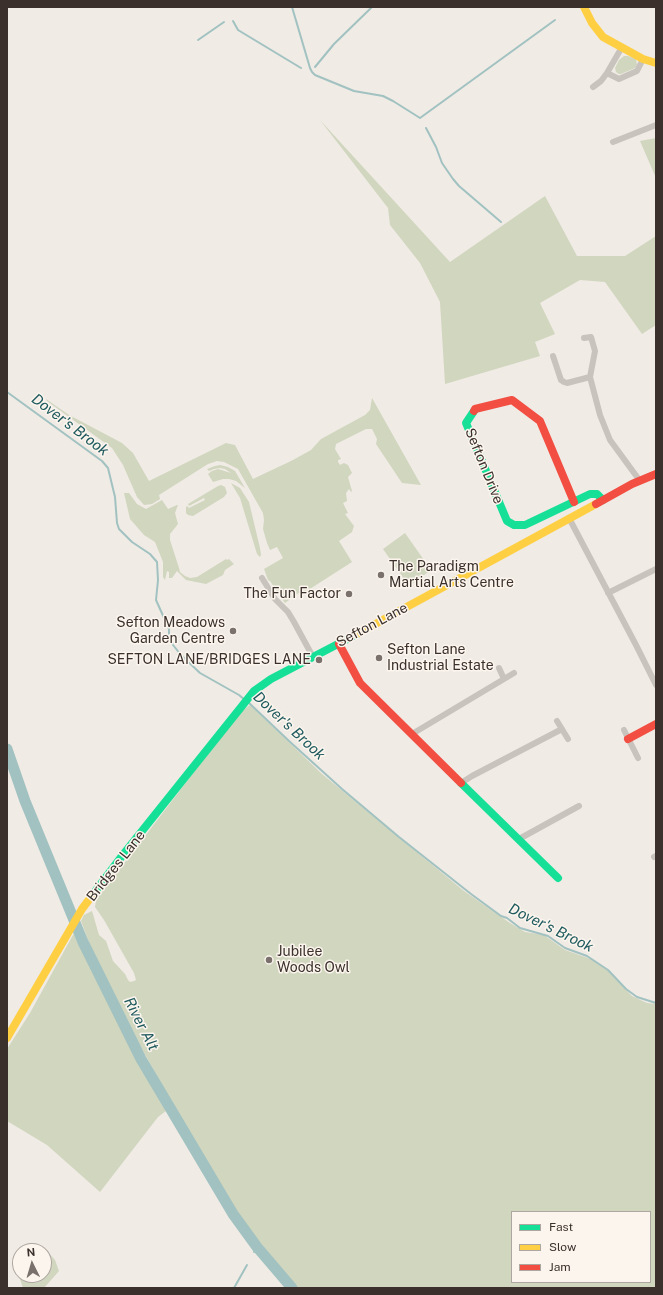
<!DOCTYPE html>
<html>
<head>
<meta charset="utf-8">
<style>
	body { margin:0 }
	#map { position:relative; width:663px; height:1295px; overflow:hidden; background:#f0ebe5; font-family:"Public Sans",sans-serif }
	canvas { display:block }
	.frame { position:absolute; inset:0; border:8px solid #3b302b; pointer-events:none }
	.legend { position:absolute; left:511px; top:1211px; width:140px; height:72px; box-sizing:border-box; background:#fbf5ee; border:1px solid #aea6a0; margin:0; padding:5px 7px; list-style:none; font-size:12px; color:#3b302b }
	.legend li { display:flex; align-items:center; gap:8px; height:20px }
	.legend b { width:20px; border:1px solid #aea6a0 }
	.north { position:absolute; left:12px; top:1243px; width:40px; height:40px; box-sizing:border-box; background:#fbf5ee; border:1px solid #aea6a0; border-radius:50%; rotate:355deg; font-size:11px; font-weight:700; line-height:16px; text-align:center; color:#3b302b }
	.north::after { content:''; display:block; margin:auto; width:14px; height:18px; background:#7a716c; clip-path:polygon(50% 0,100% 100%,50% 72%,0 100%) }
</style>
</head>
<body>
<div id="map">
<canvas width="663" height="1295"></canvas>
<div class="frame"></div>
<ul class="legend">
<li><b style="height:5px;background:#16e098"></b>Fast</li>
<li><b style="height:5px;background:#ffcf43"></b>Slow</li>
<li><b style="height:5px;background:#f24e42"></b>Jam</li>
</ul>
<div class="north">N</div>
</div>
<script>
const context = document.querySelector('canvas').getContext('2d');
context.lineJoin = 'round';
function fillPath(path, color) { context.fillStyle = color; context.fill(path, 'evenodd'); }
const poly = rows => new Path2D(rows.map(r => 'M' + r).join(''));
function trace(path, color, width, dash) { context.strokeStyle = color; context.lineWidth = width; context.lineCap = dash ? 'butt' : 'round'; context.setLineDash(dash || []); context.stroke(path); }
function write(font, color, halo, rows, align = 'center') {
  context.font = font + ' "Public Sans",sans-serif'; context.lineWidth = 3; context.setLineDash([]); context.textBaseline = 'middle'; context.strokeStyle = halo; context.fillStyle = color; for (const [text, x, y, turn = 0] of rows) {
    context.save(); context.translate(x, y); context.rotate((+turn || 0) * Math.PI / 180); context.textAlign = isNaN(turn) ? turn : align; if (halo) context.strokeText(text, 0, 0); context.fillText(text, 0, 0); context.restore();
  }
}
const green = poly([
	[624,56,628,56,636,59,637,65,635,68,621,74,619,74,616,72,615,68,619,60],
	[320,120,450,262,545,196,577,256,625,256,656,236,656,325,642,334,605,282,580,280,540,303,555,334,535,342,540,356,445,384,440,302,420,263,390,225,388,208],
	[656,138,656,178,640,141],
	[372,398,421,485,402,483,376,444,377,439,372,429,366,429,336,444,335,449,341,459,338,460,338,462,340,465,344,463,348,465,352,473,348,477,352,491,351,492,349,489,346,493,347,501,343,503,348,513,345,514,354,526,352,532,339,541,352,562,302,594,300,592,285,603,270,581,268,580,264,569,283,558,277,547,270,550,267,543,263,529,264,520,263,513,238,469,224,462,217,461,208,464,159,495,160,499,152,504,144,505,137,497,123,465,112,448,47,401,46,399,69,415,122,443,133,453,149,481,226,443,235,445,253,479,293,460,311,450,321,439,365,415,370,410],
	[220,465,228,467,235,471,245,488,236,481,229,479,223,479,213,482,208,474,212,471,218,469,231,473,225,469,220,468,214,469,209,471,207,469,215,466],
	[231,483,240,488,249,502,260,548,261,555,260,557,257,554,240,498],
	[221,485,225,487,227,493,224,497,193,516,188,515,186,513,186,507,187,506,189,508,205,500,204,498,189,506,188,504,218,486],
	[124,493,129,493,137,504,146,509,162,500,168,509,177,505,178,505,175,513,178,524,170,534,170,540,179,568,180,572,185,576,190,578,197,577,226,559,227,560,229,559,234,564,225,570,223,575,206,584,186,580,177,571,172,578,169,578,169,572,167,571,165,580,163,577,163,562,155,542,144,535,130,519],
	[405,533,431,570,409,586,383,549],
	[250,705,322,774,464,891,510,923,525,932,544,935,565,950,591,959,607,970,632,996,647,1003,656,1004,656,1288,298,1288,276,1263,237,1213,206,1164,137,1040,91,948,81,921,84,915,92,911,99,935,106,941,113,961,125,974,128,980,130,982,134,981,136,980,134,973,104,920,95,907,96,900,240,712],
	[512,1212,650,1212,650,1282,512,1282],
	[74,933,102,991,166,1111,158,1117,100,1192,47,1145,7,1121,7,1049,30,1013],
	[47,1251,55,1260,59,1271,44,1288,23,1288,20,1279,23,1275,44,1275,44,1254]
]);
const stream = poly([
	[292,7,310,68,312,72,315,75,354,91,383,96,393,101,420,118,555,20],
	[233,21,238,30,301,68],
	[198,40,224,22],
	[315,67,334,44,372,7],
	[426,128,436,147,442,163,453,179,459,186,501,222],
	[7,392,102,461,108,468,115,497,117,523,119,529,132,542,150,554,157,562,158,580,156,600,169,629,169,636,173,645,181,655,200,673,239,695,245,700],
	[248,702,289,741,342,789,399,837,471,894,501,916,507,918,520,928,548,936,565,948,587,956,608,970,626,989,637,997,656,1003],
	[254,1252,257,1247],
	[234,1288,247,1265]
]);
const river = poly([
	[7,749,25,801,83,942,141,1059,233,1214,257,1247,292,1288]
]);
const street = poly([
	[622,47,607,73,619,79,637,71,643,59],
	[593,87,601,81,607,73],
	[613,142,656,125],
	[584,338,591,337,595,351,590,377,600,415,610,440,640,481],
	[553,356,561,380,564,382,567,383,590,377],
	[569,518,636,645,656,685],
	[262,578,275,599,288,612,294,622,313,657],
	[608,593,656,569],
	[499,668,504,679,514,673],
	[557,721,568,739],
	[624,730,638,758],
	[412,734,504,679],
	[461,783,472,776,562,729],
	[519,839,579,806],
	[654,857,656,856]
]);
const fast = poly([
	[474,411,466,423,507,521,514,525,525,525,590,494,597,494,603,500],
	[461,783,558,878],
	[91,897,122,856,254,691,271,679,357,634]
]);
const slow = poly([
	[584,7,592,23,603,37,643,59,656,63],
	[357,634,596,504],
	[7,1038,82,909,91,897]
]);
const jam = poly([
	[474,411,475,409,512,400,540,421,574,502],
	[596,504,632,484,656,474],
	[339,644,360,683,461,783],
	[628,739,656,724]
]);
const markers = [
	[381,575,4,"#7a716c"],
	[349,594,4,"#7a716c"],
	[233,631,4,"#7a716c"],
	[379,658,4,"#7a716c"],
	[319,660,4,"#7a716c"],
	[269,960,4,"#7a716c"]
];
const streetNames = [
	["Sefton Drive",484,466,68],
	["Sefton Lane",372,625,-28],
	["Bridges Lane",116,866,-52]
];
const poiNames = [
	["The Paradigm",389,567],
	["Martial Arts Centre",389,583],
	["The Fun Factor",341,594,"right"],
	["Sefton Meadows",225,623,"right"],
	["Garden Centre",225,639,"right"],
	["Sefton Lane",387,650],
	["Industrial Estate",387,666],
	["SEFTON LANE/BRIDGES LANE",311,660,"right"],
	["Jubilee",277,952],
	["Woods Owl",277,968]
];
const waterNames = [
	["Dover's Brook",70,425,37],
	["Dover's Brook",289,726,43],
	["Dover's Brook",551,928,26],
	["River Alt",141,1024,63]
];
fillPath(green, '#d1d6bf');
trace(stream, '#a1c2c1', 2);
trace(river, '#a1c2c1', 11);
trace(street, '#c9c3be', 6);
trace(fast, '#16e098', 8);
trace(slow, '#ffcf43', 8);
trace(jam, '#f24e42', 8);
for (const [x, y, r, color] of markers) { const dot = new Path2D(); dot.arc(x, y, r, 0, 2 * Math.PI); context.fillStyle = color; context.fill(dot); trace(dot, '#fbf5ee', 1.5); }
write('14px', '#3b302b', '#fbf5ee', streetNames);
write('14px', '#3b302b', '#fbf5ee', poiNames, 'left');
write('italic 15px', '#1f5a5e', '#fbf5ee', waterNames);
</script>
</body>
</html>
